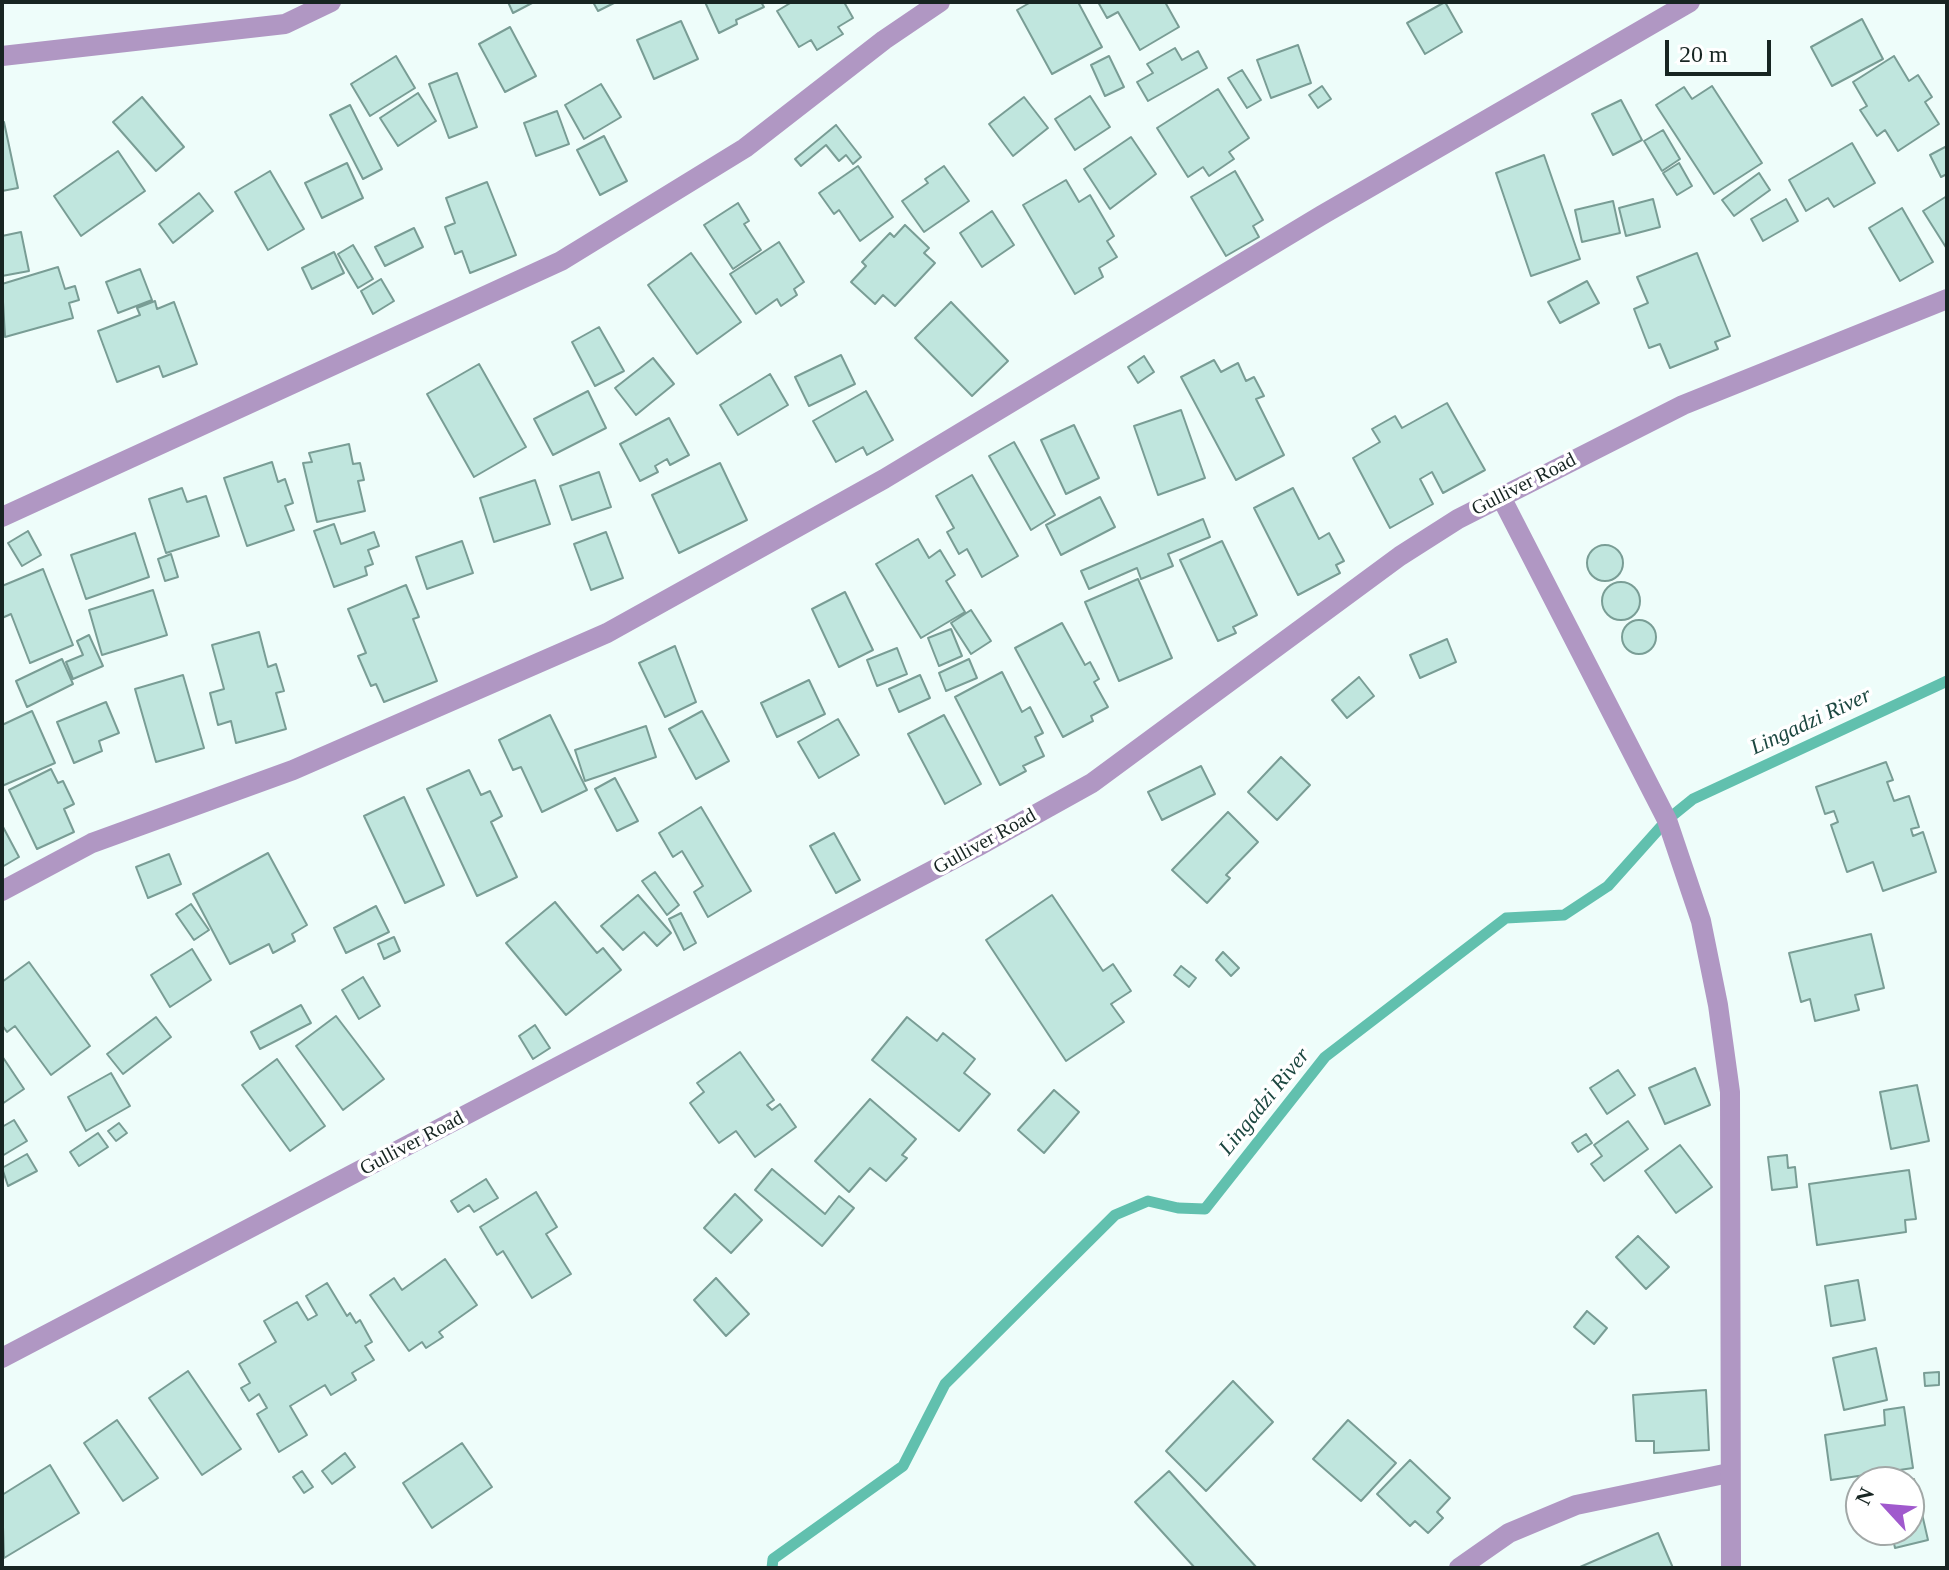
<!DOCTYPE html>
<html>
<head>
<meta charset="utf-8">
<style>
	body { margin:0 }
	#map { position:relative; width:1949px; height:1570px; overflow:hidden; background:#eefdfa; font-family:"Times New Roman",serif }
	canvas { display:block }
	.frame { position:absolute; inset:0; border:4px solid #172522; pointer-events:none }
	.north { position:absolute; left:1845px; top:1466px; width:80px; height:80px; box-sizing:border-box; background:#fff; border:2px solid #a2a8a7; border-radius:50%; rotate:296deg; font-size:22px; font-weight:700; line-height:32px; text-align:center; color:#172522 }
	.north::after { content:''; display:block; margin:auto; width:28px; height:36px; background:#a059cd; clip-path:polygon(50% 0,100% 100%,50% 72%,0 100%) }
	.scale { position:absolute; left:1665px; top:40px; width:106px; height:36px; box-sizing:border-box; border:4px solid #172522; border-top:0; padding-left:10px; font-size:24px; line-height:28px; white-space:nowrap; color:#172522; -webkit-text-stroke:6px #fff; paint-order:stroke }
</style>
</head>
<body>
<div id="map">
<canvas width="1949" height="1570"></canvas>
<div class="frame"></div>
<div class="north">N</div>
<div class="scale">20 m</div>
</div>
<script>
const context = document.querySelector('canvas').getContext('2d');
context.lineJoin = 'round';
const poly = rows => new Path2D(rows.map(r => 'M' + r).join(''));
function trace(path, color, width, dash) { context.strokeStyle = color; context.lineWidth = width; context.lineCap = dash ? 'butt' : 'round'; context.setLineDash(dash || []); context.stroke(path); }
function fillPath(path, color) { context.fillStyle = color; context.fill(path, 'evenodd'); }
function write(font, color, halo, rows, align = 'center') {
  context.font = font + ' "Times New Roman",serif'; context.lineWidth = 7; context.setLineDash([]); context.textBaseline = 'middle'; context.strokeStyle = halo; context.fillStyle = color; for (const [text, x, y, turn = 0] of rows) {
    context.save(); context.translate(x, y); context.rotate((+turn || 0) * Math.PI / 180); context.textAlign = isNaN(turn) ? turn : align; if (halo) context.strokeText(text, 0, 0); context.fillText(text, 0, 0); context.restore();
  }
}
const stream = poly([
	[772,1568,773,1559,903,1466,945,1384,1115,1215,1148,1201,1178,1208,1205,1209,1325,1057,1506,918,1564,915,1608,886,1667,820,1693,799,1947,681]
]);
const building = poly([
	[508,2,534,2,513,13,508,2],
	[593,2,616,2,598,11,593,2],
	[705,2,761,2,764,7,736,20,737,24,719,33,705,2],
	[792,2,844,2,853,18,838,27,843,34,817,50,811,40,799,47,777,11,792,2],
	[1031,2,1078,2,1102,47,1052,74,1017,10,1031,2],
	[1098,2,1165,2,1179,27,1140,50,1118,12,1107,18,1098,2],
	[1445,2,1462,32,1425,54,1407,23,1445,2],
	[1862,19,1883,59,1832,86,1811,47,1862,19],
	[681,21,698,59,654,79,637,40,681,21],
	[510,27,536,76,505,92,479,44,510,27],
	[1298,45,1311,83,1271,98,1257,60,1298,45],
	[1175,48,1182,60,1198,51,1207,68,1148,101,1137,82,1153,73,1147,64,1175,48],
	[396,56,415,88,370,116,351,84,396,56],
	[1109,56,1124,87,1105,96,1091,65,1109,56],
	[1894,56,1909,81,1918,75,1932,97,1925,102,1939,124,1898,151,1885,130,1877,136,1860,110,1867,106,1853,82,1894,56],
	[1242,70,1261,100,1247,108,1228,78,1242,70],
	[457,73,477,127,449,138,429,84,457,73],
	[601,84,621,117,584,139,565,105,601,84],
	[1322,86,1331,99,1318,108,1309,95,1322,86],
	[1712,86,1762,163,1714,194,1656,105,1684,87,1692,99,1712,86],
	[1218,89,1249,138,1229,152,1234,159,1209,176,1203,167,1188,177,1157,128,1218,89],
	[418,93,436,121,398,146,380,118,418,93],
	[1090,96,1110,127,1075,150,1055,119,1090,96],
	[142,97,184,147,156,171,113,122,142,97],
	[1024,97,1048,128,1013,156,989,124,1024,97],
	[1621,100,1642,140,1613,155,1592,114,1621,100],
	[350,105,382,169,363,179,330,115,350,105],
	[557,111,569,144,536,156,524,123,557,111],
	[4,122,18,188,2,191,2,123,4,122],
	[836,125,861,157,853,164,846,155,839,161,826,145,801,166,795,159,836,125],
	[1663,130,1680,159,1662,171,1644,141,1663,130],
	[604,136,627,181,600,195,577,150,604,136],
	[1131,137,1156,174,1110,209,1084,169,1131,137],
	[1852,143,1875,183,1834,207,1828,198,1806,211,1789,180,1852,143],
	[1947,146,1947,174,1941,177,1930,155,1947,146],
	[118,151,145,191,81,236,54,196,118,151],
	[1544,155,1580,259,1531,276,1496,173,1544,155],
	[347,163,363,198,322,218,305,183,347,163],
	[1679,163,1692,186,1677,195,1663,173,1679,163],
	[858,166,893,217,860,241,839,210,834,214,819,193,858,166],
	[944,166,969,201,924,232,902,201,928,183,925,179,944,166],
	[270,171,304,229,268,250,235,192,270,171],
	[1235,171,1263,220,1253,226,1259,237,1226,256,1191,197,1235,171],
	[1759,173,1770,190,1734,216,1722,200,1759,173],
	[1066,180,1079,202,1090,195,1114,236,1107,241,1117,257,1099,268,1103,277,1075,294,1023,205,1066,180],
	[487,182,516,255,470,273,462,251,455,254,445,227,455,223,446,198,487,182],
	[199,193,213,211,173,243,159,224,199,193],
	[1947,196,1947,249,1923,211,1947,196],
	[1653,199,1660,227,1626,236,1619,208,1653,199],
	[1786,199,1798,221,1763,241,1751,219,1786,199],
	[1613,201,1620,233,1582,242,1575,210,1613,201],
	[738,203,749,221,744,224,761,250,733,269,704,225,738,203],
	[1902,208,1933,262,1900,281,1869,228,1902,208],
	[992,211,1014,245,982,267,960,233,992,211],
	[905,225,929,248,924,253,935,263,895,306,883,295,875,304,851,282,866,266,862,262,890,233,894,237,905,225],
	[414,228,423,247,385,266,375,247,414,228],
	[21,232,29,271,2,276,2,236,21,232],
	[779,242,804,282,794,289,797,295,781,306,777,299,756,314,730,274,779,242],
	[353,245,373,279,358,288,338,254,353,245],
	[334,252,344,273,312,289,302,268,334,252],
	[691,253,741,322,697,354,648,285,691,253],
	[1697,253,1730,336,1715,342,1718,349,1670,368,1660,344,1649,348,1634,309,1648,303,1637,277,1697,253],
	[58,267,65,289,75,286,79,300,69,303,73,318,5,337,2,284,58,267],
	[140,269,152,300,118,313,106,282,140,269],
	[381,279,394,301,373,314,361,291,381,279],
	[1587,281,1599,303,1560,323,1548,302,1587,281],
	[155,301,157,309,174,302,197,364,163,377,159,366,117,382,98,331,140,315,137,308,155,301],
	[951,302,1008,361,972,396,915,338,951,302],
	[599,327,624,371,595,386,572,342,599,327],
	[841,355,855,384,809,406,795,377,841,355],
	[1144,356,1154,372,1138,383,1128,367,1144,356],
	[653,358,674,384,636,415,615,388,653,358],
	[1214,360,1221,372,1238,363,1246,381,1254,377,1264,396,1256,399,1284,455,1236,480,1181,377,1214,360],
	[479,364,526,447,474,477,427,394,479,364],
	[770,374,788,405,738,435,720,405,770,374],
	[588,391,606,428,553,455,534,419,588,391],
	[866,391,893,440,867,455,863,447,836,462,813,421,866,391],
	[1447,403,1485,470,1443,493,1432,472,1420,479,1433,504,1390,528,1353,458,1380,442,1372,429,1395,416,1402,428,1447,403],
	[1181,410,1205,478,1158,495,1134,426,1181,410],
	[669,418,689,455,670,465,667,459,655,466,658,472,640,481,620,444,669,418],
	[1074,425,1099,478,1066,494,1041,440,1074,425],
	[1014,442,1055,515,1031,530,989,456,1014,442],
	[349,444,353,464,360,463,364,480,358,481,365,511,317,522,303,463,312,462,309,453,349,444],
	[272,462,278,482,285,479,293,503,285,506,294,530,247,546,224,478,272,462],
	[720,463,747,520,679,553,652,495,720,463],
	[599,472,611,507,572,520,560,486,599,472],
	[972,475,1018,556,982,577,967,549,959,554,947,532,954,528,936,496,972,475],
	[535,480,550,524,494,542,480,498,535,480],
	[182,488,187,502,206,496,219,536,166,553,149,499,182,488],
	[1293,488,1319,539,1329,533,1344,561,1336,565,1340,573,1298,595,1254,508,1293,488],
	[1100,497,1115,527,1061,555,1046,525,1100,497],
	[1203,519,1210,537,1168,554,1173,566,1141,579,1137,568,1089,589,1081,571,1203,519],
	[334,524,341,544,374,532,379,546,368,550,373,564,365,567,367,575,334,587,314,531,334,524],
	[28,531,41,555,22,566,8,543,28,531],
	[606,532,623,578,591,590,574,544,606,532],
	[135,533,149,577,86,599,71,555,135,533],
	[918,539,929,558,940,550,955,575,946,581,965,612,921,638,876,564,918,539],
	[462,541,473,573,427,589,416,557,462,541],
	[1222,541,1257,615,1233,627,1236,633,1218,641,1180,560,1222,541],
	'1587 563a18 18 0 1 1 36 0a18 18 0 1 1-36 0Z',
	[171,554,178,577,165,581,158,559,171,554],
	[43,569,73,645,30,663,11,614,2,618,2,586,43,569],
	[1138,579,1172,658,1119,681,1085,602,1138,579],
	'1602 601a19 19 0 1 1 38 0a19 19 0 1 1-38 0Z',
	[406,585,419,617,413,619,437,681,384,702,376,684,371,686,358,656,366,653,348,609,406,585],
	[153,590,167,635,102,655,89,610,153,590],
	[845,592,873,650,839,667,812,609,845,592],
	[971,610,991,641,971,654,951,623,971,610],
	'1622 637a17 17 0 1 1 34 0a17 17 0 1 1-34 0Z',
	[1062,623,1085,665,1090,662,1099,679,1094,682,1108,707,1091,716,1093,721,1063,737,1015,648,1062,623],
	[951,629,962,656,939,666,928,638,951,629],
	[259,632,268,667,276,664,284,691,276,693,286,729,236,743,231,721,218,725,210,693,224,689,212,645,259,632],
	[89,635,103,666,73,679,66,662,83,655,77,641,89,635],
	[1447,639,1456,662,1420,678,1410,655,1447,639],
	[675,646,696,702,665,717,639,663,675,646],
	[897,648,907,674,877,686,867,660,897,648],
	[62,659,73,684,27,707,16,681,62,659],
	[969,659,977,678,946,691,939,673,969,659],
	[1002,672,1022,712,1030,707,1043,733,1035,737,1044,756,1023,766,1026,771,1000,785,955,697,1002,672],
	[183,675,204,748,156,762,135,689,183,675],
	[920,675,930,698,899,712,889,689,920,675],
	[1359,677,1374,696,1347,718,1332,700,1359,677],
	[809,680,825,714,777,737,761,703,809,680],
	[106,702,119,733,99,741,102,751,74,763,57,722,106,702],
	[32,711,55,763,2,786,2,725,32,711],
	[702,711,729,761,696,779,669,729,702,711],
	[550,715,587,790,542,812,521,767,513,770,499,740,550,715],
	[944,715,981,784,945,804,908,734,944,715],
	[838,719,859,755,819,778,798,742,838,719],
	[646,726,656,757,585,781,575,750,646,726],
	[1281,757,1310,785,1277,820,1248,792,1281,757],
	[1886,762,1893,780,1887,782,1894,801,1909,796,1919,827,1911,829,1913,836,1923,832,1936,872,1883,891,1873,862,1847,872,1831,825,1838,822,1834,811,1825,814,1816,787,1886,762],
	[1201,766,1215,794,1162,820,1148,792,1201,766],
	[51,769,58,783,63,781,74,804,64,809,74,832,37,849,9,790,51,769],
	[469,770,481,795,490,791,502,816,491,822,517,877,477,896,427,789,469,770],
	[615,778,638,821,617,831,595,789,615,778],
	[404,797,444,885,405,903,364,816,404,797],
	[701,807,751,891,708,917,694,892,703,886,682,851,673,857,659,833,701,807],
	[1228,812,1258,842,1226,875,1230,878,1207,903,1172,870,1228,812],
	[2,825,19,857,2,867,2,825],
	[834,833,860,880,836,893,810,846,834,833],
	[268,853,307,925,292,934,295,941,273,953,269,944,230,964,193,894,268,853],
	[169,854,181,884,148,898,136,867,169,854],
	[655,872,679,905,667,915,642,881,655,872],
	[638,895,671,933,657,946,644,932,623,950,601,926,638,895],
	[1052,895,1103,971,1113,964,1131,991,1111,1004,1124,1022,1066,1061,986,940,1052,895],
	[555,902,597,953,603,948,621,970,566,1015,506,943,555,902],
	[191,904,209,930,194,940,176,914,191,904],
	[376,906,389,932,346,953,334,928,376,906],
	[681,913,696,943,684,950,669,919,681,913],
	[1871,934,1884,988,1855,995,1859,1010,1815,1021,1810,999,1801,1002,1789,953,1871,934],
	[394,937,400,951,384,959,378,944,394,937],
	[192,949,211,980,170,1007,151,975,192,949],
	[1223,952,1239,968,1231,976,1216,960,1223,952],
	[29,962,90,1046,51,1075,15,1026,7,1032,2,1025,2,982,29,962],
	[1181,966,1196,978,1189,987,1174,975,1181,966],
	[363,977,380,1006,359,1019,342,990,363,977],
	[301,1005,311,1023,260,1049,251,1032,301,1005],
	[336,1016,384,1079,343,1110,296,1046,336,1016],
	[156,1017,171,1037,123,1074,107,1054,156,1017],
	[907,1017,937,1041,943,1033,975,1059,964,1073,990,1094,959,1131,872,1060,907,1017],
	[535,1025,550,1048,533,1059,519,1036,535,1025],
	[740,1052,774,1100,767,1105,772,1110,780,1104,796,1127,755,1157,736,1131,719,1143,690,1103,704,1092,697,1083,740,1052],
	[2,1056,24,1089,2,1104,2,1056],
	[277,1059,325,1126,290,1151,242,1085,277,1059],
	[1695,1068,1710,1105,1665,1124,1649,1088,1695,1068],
	[1618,1070,1635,1095,1607,1114,1590,1088,1618,1070],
	[111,1073,130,1106,86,1131,68,1097,111,1073],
	[1917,1085,1929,1141,1891,1149,1880,1092,1917,1085],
	[1054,1090,1079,1112,1044,1153,1018,1130,1054,1090],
	[870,1099,916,1139,902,1155,907,1158,886,1181,870,1168,849,1192,815,1161,870,1099],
	[14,1120,27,1141,2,1156,2,1127,14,1120],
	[1628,1121,1648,1149,1604,1181,1591,1164,1602,1156,1594,1145,1628,1121],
	[119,1123,127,1133,116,1141,108,1131,119,1123],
	[98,1133,108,1147,79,1166,70,1152,98,1133],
	[1586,1134,1592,1143,1578,1152,1572,1143,1586,1134],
	[1680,1145,1712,1187,1676,1213,1645,1171,1680,1145],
	[27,1154,37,1171,8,1186,2,1168,27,1154],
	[1787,1155,1788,1168,1795,1167,1797,1187,1772,1190,1768,1157,1787,1155],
	[772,1169,825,1214,839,1196,854,1208,822,1246,755,1190,772,1169],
	[1909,1170,1916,1219,1905,1220,1906,1232,1817,1245,1809,1184,1909,1170],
	[486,1179,498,1198,474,1212,469,1205,458,1212,451,1201,486,1179],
	[536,1192,557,1227,546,1234,571,1274,532,1298,503,1251,497,1255,480,1227,536,1192],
	[735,1194,762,1220,731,1253,704,1228,735,1194],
	[1638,1236,1669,1267,1646,1289,1616,1257,1638,1236],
	[445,1259,477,1305,439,1332,443,1337,426,1348,422,1342,409,1351,370,1295,394,1278,402,1290,445,1259],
	[716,1278,749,1314,726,1336,694,1300,716,1278],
	[1858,1280,1865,1320,1831,1326,1825,1286,1858,1280],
	[327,1283,347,1316,350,1313,356,1323,360,1320,372,1342,365,1346,374,1360,352,1373,356,1380,331,1395,325,1385,290,1406,307,1435,279,1452,257,1414,267,1408,259,1394,249,1401,241,1388,250,1383,239,1364,276,1342,264,1321,297,1302,308,1320,317,1315,306,1296,327,1283],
	[1587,1311,1607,1328,1594,1344,1574,1327,1587,1311],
	[1876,1348,1887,1400,1844,1410,1833,1358,1876,1348],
	[188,1371,241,1449,202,1475,149,1398,188,1371],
	[1939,1372,1939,1385,1925,1386,1924,1373,1939,1372],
	[1233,1381,1273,1422,1206,1491,1166,1451,1233,1381],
	[1706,1390,1709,1450,1654,1453,1654,1441,1636,1441,1633,1395,1706,1390],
	[1904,1407,1913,1468,1831,1480,1825,1435,1885,1425,1884,1410,1904,1407],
	[117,1420,158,1478,123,1501,84,1443,117,1420],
	[1348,1420,1396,1463,1361,1501,1313,1459,1348,1420],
	[462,1443,492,1487,432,1528,403,1483,462,1443],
	[345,1453,355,1467,332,1484,322,1471,345,1453],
	[1410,1460,1450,1498,1437,1512,1443,1518,1428,1533,1415,1521,1410,1526,1377,1494,1410,1460],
	[50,1465,79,1513,4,1558,2,1495,50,1465],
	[302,1471,313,1487,304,1493,293,1477,302,1471],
	[1169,1471,1257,1568,1195,1568,1135,1502,1169,1471],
	[1914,1479,1928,1540,1895,1548,1891,1530,1909,1530,1909,1482,1899,1482,1914,1479],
	[1658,1533,1673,1568,1580,1568,1580,1567,1658,1533]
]);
const service = poly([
	[1459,1568,1509,1533,1576,1505,1729,1473]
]);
const minor = poly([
	[2,56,285,24,331,2],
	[1501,497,1667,820,1701,921,1718,1005,1730,1092,1731,1568],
	[2,517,561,261,745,148,884,40,940,2],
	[2,891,92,843,293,770,607,633,884,479,1322,215,1690,2],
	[2,1358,977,847,1092,783,1400,556,1458,519,1683,405,1947,299]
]);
const streetNames = [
	["Gulliver Road",1524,485,-27],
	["Gulliver Road",985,842,-29],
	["Gulliver Road",412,1144,-28]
];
const waterNames = [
	["Lingadzi River",1811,722,-25],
	["Lingadzi River",1265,1102,-51]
];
trace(stream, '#61c0ae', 11);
fillPath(building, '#c0e6de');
trace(building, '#799d95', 2);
trace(service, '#b097c3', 20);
trace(minor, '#b097c3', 20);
write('20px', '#172522', '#fff', streetNames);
write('italic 22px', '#1c4740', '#fff', waterNames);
</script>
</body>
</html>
